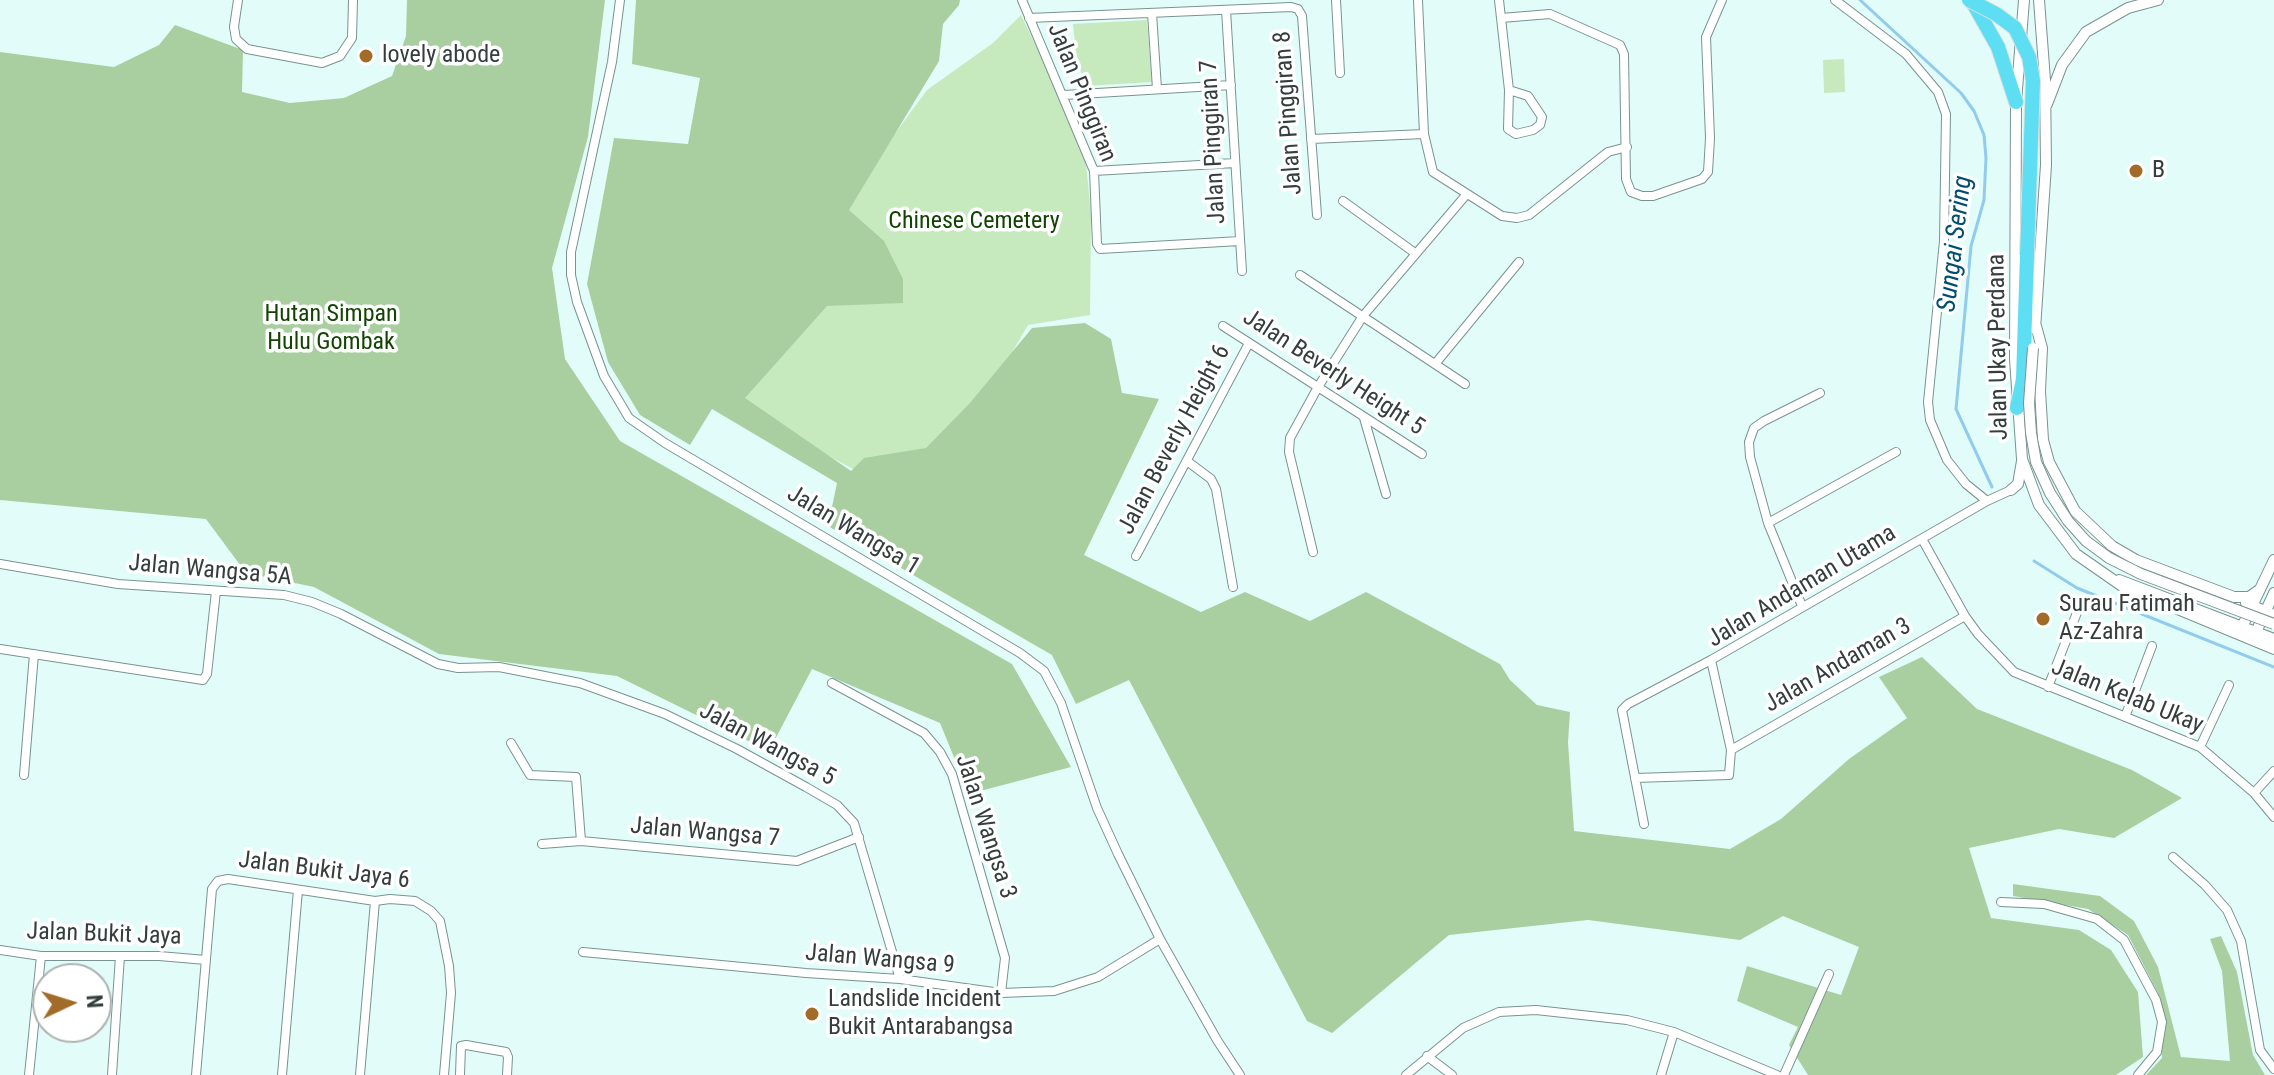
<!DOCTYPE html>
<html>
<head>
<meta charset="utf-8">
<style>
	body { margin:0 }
	#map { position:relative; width:2274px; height:1075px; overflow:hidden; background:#e2fdf9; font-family:"Roboto Condensed",sans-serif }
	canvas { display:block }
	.north { position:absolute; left:32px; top:963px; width:80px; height:80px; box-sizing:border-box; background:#fff; border:2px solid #aeb2b1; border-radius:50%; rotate:86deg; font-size:22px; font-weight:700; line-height:32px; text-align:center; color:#343f3d }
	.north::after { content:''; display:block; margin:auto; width:28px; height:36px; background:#a26b27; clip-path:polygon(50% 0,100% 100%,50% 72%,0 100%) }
</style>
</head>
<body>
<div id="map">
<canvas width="2274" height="1075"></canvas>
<div class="north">N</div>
</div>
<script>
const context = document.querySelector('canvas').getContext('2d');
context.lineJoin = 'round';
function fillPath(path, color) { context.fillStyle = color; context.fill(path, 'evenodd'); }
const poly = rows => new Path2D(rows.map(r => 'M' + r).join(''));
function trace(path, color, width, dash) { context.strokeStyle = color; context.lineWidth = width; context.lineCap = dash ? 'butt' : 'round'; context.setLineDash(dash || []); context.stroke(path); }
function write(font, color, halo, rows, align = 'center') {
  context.font = font + ' "Roboto Condensed",sans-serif'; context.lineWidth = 7; context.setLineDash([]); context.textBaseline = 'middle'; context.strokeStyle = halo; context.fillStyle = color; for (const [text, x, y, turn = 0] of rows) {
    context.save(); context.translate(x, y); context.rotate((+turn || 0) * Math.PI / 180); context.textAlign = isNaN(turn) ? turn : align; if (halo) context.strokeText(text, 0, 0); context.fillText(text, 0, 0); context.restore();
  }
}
const green = poly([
	[1021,15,1065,105,1086,163,1091,215,1090,315,1028,325,996,380,949,447,859,472,721,399,849,196,927,90,993,43],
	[1147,20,1152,82,1086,86,1077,61,1073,24],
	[1844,59,1845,92,1824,93,1823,60]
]);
const forest = poly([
	[407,0,605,0,588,137,552,268,565,359,620,441,1012,664,1071,767,969,794,940,723,812,669,769,751,617,676,439,654,314,587,246,573,206,519,0,500,0,52,114,67,159,45,175,25,243,50,242,92,290,103,344,98,392,76,406,36],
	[636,0,960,0,959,5,943,24,939,61,849,210,884,241,903,279,903,303,827,306,745,398,851,471,864,458,926,448,970,403,1032,328,1085,323,1111,339,1122,393,1159,399,1084,555,1201,612,1245,592,1310,621,1366,592,1500,664,1510,680,1537,705,1570,712,1568,742,1574,831,1730,849,1781,819,1849,759,1907,718,1879,677,1922,657,1977,709,2132,770,2182,798,2114,838,2059,829,1969,848,1991,918,2079,930,2111,950,2138,992,2143,1057,2116,1075,1808,1075,1789,1045,1798,1027,1737,1001,1747,966,1841,995,1859,947,1783,916,1740,940,1588,920,1449,935,1332,1033,1307,1021,1129,680,1076,704,1052,655,828,526,837,483,712,409,690,445,640,415,608,362,587,284,614,138,688,144,700,78,632,64],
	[2013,884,2100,896,2134,921,2158,967,2181,1057,2230,1061,2222,971,2210,939,2221,936,2237,972,2253,1055,2265,1075,2146,1075,2162,1058,2158,993,2128,935,2088,909,2013,896]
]);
const stream = poly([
	[1860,0,1961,93,1974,111,1984,135,1986,158,1984,200,1971,246,1956,409,1992,487],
	[2034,561,2077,588,2274,667]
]);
const minor = poly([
	[238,0,234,27,236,39,247,49,322,63,340,56,352,38,353,0],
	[620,0,612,62,571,252,571,275,577,302,604,376,629,418,665,443,1020,653,1044,671,1061,703,1097,808,1118,854,1160,939,1217,1040,1240,1075],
	[1022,0,1094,171,1097,244,1100,249,1240,241],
	[1336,0,1340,73],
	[1418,0,1424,134,1433,172,1502,216,1517,218,1529,215,1608,152,1627,147],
	[1499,0,1509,90,1508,129,1516,134,1533,130,1540,125,1542,117,1528,96,1509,90],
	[1835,0,1906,54,1938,92,1946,114,1944,241,1928,402,1930,420,1947,460,1966,484,1987,501],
	[1226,10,1242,271],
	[1152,13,1157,89],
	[1029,18,1291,7,1298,9,1302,16,1317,215],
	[1501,18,1550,14,1620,45,1624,54,1626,179,1631,192,1642,196,1653,196,1702,179,1708,172,1710,138,1706,37,1722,0],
	[1064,95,1231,85],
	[1311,139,1424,134],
	[1094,171,1235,163],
	[1343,201,1415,253],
	[1300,275,1465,384],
	[1223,326,1422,454],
	[1435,364,1519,262],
	[1364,418,1386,494],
	[1187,461,1211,479,1216,489,1233,587],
	[1768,523,1896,452],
	[1922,539,1965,616,1978,634,2014,672,2200,747,2254,793,2274,817],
	[1313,552,1289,452,1290,438,1318,387,1363,316,1466,195],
	[1136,556,1249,343],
	[0,564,118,584,284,595,312,602,341,614,438,664,458,668,499,667,580,683,665,714,737,749,806,787,837,805,854,823,900,979],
	[1802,606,1768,523,1750,457,1749,442,1754,428,1764,421,1820,393],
	[0,649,203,680,207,674,216,591],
	[832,683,924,733,940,752,952,774,1005,958,1001,993],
	[2048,687,2078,610],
	[2125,717,2152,646],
	[511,743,530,775,576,777,581,841],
	[2200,747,2229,685],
	[1731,750,1965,616],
	[24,775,34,654],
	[1635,778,1729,775,1731,750,1711,660],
	[2254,793,2274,771],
	[1644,824,1622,710,1628,704,1711,660,1987,501,2011,490],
	[542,844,581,841,797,861,859,837],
	[2173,857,2205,885,2227,910,2241,941,2260,1050,2274,1069],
	[2001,902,2044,904,2097,919,2124,940,2156,1000,2162,1022,2157,1052,2138,1075],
	[0,950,41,956,159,956,206,960],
	[583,952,806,973,900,979,1001,993,1054,991,1098,977,1160,939],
	[1427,1056,1452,1075],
	[29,1075,41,956],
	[112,1075,120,956],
	[196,1075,212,889,218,881,228,879,375,901,390,899,415,901,431,911,440,921,449,966,451,993,444,1075],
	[282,1075,298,890],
	[360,1075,375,901],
	[460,1075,461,1046,466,1045,506,1052,508,1057,507,1075],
	[1406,1075,1463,1028,1499,1012,1536,1010,1627,1020,1674,1032,1777,1075],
	[1661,1075,1674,1032],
	[1784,1075,1829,974]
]);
const tertiary = poly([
	[2024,0,2016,102,2015,359,2022,459,2039,505,2076,554,2122,586,2274,649],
	[2047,104,2062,65,2086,32,2128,8,2158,0],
	[2036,326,2042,348,2040,391,2043,440,2049,462,2075,511,2112,546,2136,560,2234,597,2249,597,2259,590],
	[2035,329,2046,165,2045,80,2039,0],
	[2011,490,2018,484,2022,461],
	[2119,580,2274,639],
	[2246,603,2274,615],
	[2242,627,2274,560],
	[2256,632,2274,593]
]);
const trunk = poly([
	[1972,1,1998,47,2016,102],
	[2017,408,2023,379,2027,255]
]);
const tertiaryBridge = poly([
	[2033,348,2029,403,2031,433,2036,462,2050,493,2068,521,2086,541,2109,558,2141,574,2274,624]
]);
const trunkBridge = poly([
	[1969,0,1996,14,2015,28,2029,57,2033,81,2027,255]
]);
const markers = [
	[366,56,8,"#a26b27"],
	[2136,171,8,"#a26b27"],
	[2043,619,8,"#a26b27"],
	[812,1014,8,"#a26b27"]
];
const poiNames = [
	["lovely abode",382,56],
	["B",2152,171],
	["Surau Fatimah",2059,605],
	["Az-Zahra",2059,633],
	["Landslide Incident",828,1000],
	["Bukit Antarabangsa",828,1028]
];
const streetNames = [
	["Jalan Pinggiran",1081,93,68],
	["Jalan Pinggiran 8",1289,113,-94],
	["Jalan Pinggiran 7",1214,142,-93],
	["Jalan Ukay Perdana",1999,347,-91],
	["Jalan Beverly Height 5",1333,373,33],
	["Jalan Beverly Height 6",1175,440,-62],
	["Jalan Wangsa 1",853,531,31],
	["Jalan Wangsa 5A",210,571,5],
	["Jalan Andaman Utama",1802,587,-31],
	["Jalan Andaman 3",1838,666,-30],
	["Jalan Kelab Ukay",2127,697,22],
	["Jalan Wangsa 5",767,745,28],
	["Jalan Wangsa 3",985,827,72],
	["Jalan Wangsa 7",705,833,5],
	["Jalan Bukit Jaya 6",324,871,7],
	["Jalan Bukit Jaya",104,935,2],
	["Jalan Wangsa 9",880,960,5]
];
const parkNames = [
	["Chinese Cemetery",974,222],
	["Hutan Simpan",331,315],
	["Hulu Gombak",331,343]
];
const waterNames = [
	["Sungai Sering",1956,244,-83]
];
fillPath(green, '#c6e9be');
fillPath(forest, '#a9cfa0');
trace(stream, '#91cbed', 3);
trace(minor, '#7a9390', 10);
trace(tertiary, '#7a9390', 12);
trace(trunk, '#dfe0e0', 16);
trace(minor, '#fff', 8);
trace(tertiary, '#fff', 10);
trace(trunk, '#5edef2', 14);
trace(tertiaryBridge, '#7a9390', 12, []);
trace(trunkBridge, '#dfe0e0', 16, []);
trace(tertiaryBridge, '#fff', 10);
trace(trunkBridge, '#5edef2', 14);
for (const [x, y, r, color] of markers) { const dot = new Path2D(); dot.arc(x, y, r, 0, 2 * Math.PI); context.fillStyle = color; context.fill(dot); trace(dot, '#fff', 3); }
write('24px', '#343f3d', '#fff', poiNames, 'left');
write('24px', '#343f3d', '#fff', streetNames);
write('24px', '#124402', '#fff', parkNames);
write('italic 26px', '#004f70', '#fff', waterNames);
</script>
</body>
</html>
